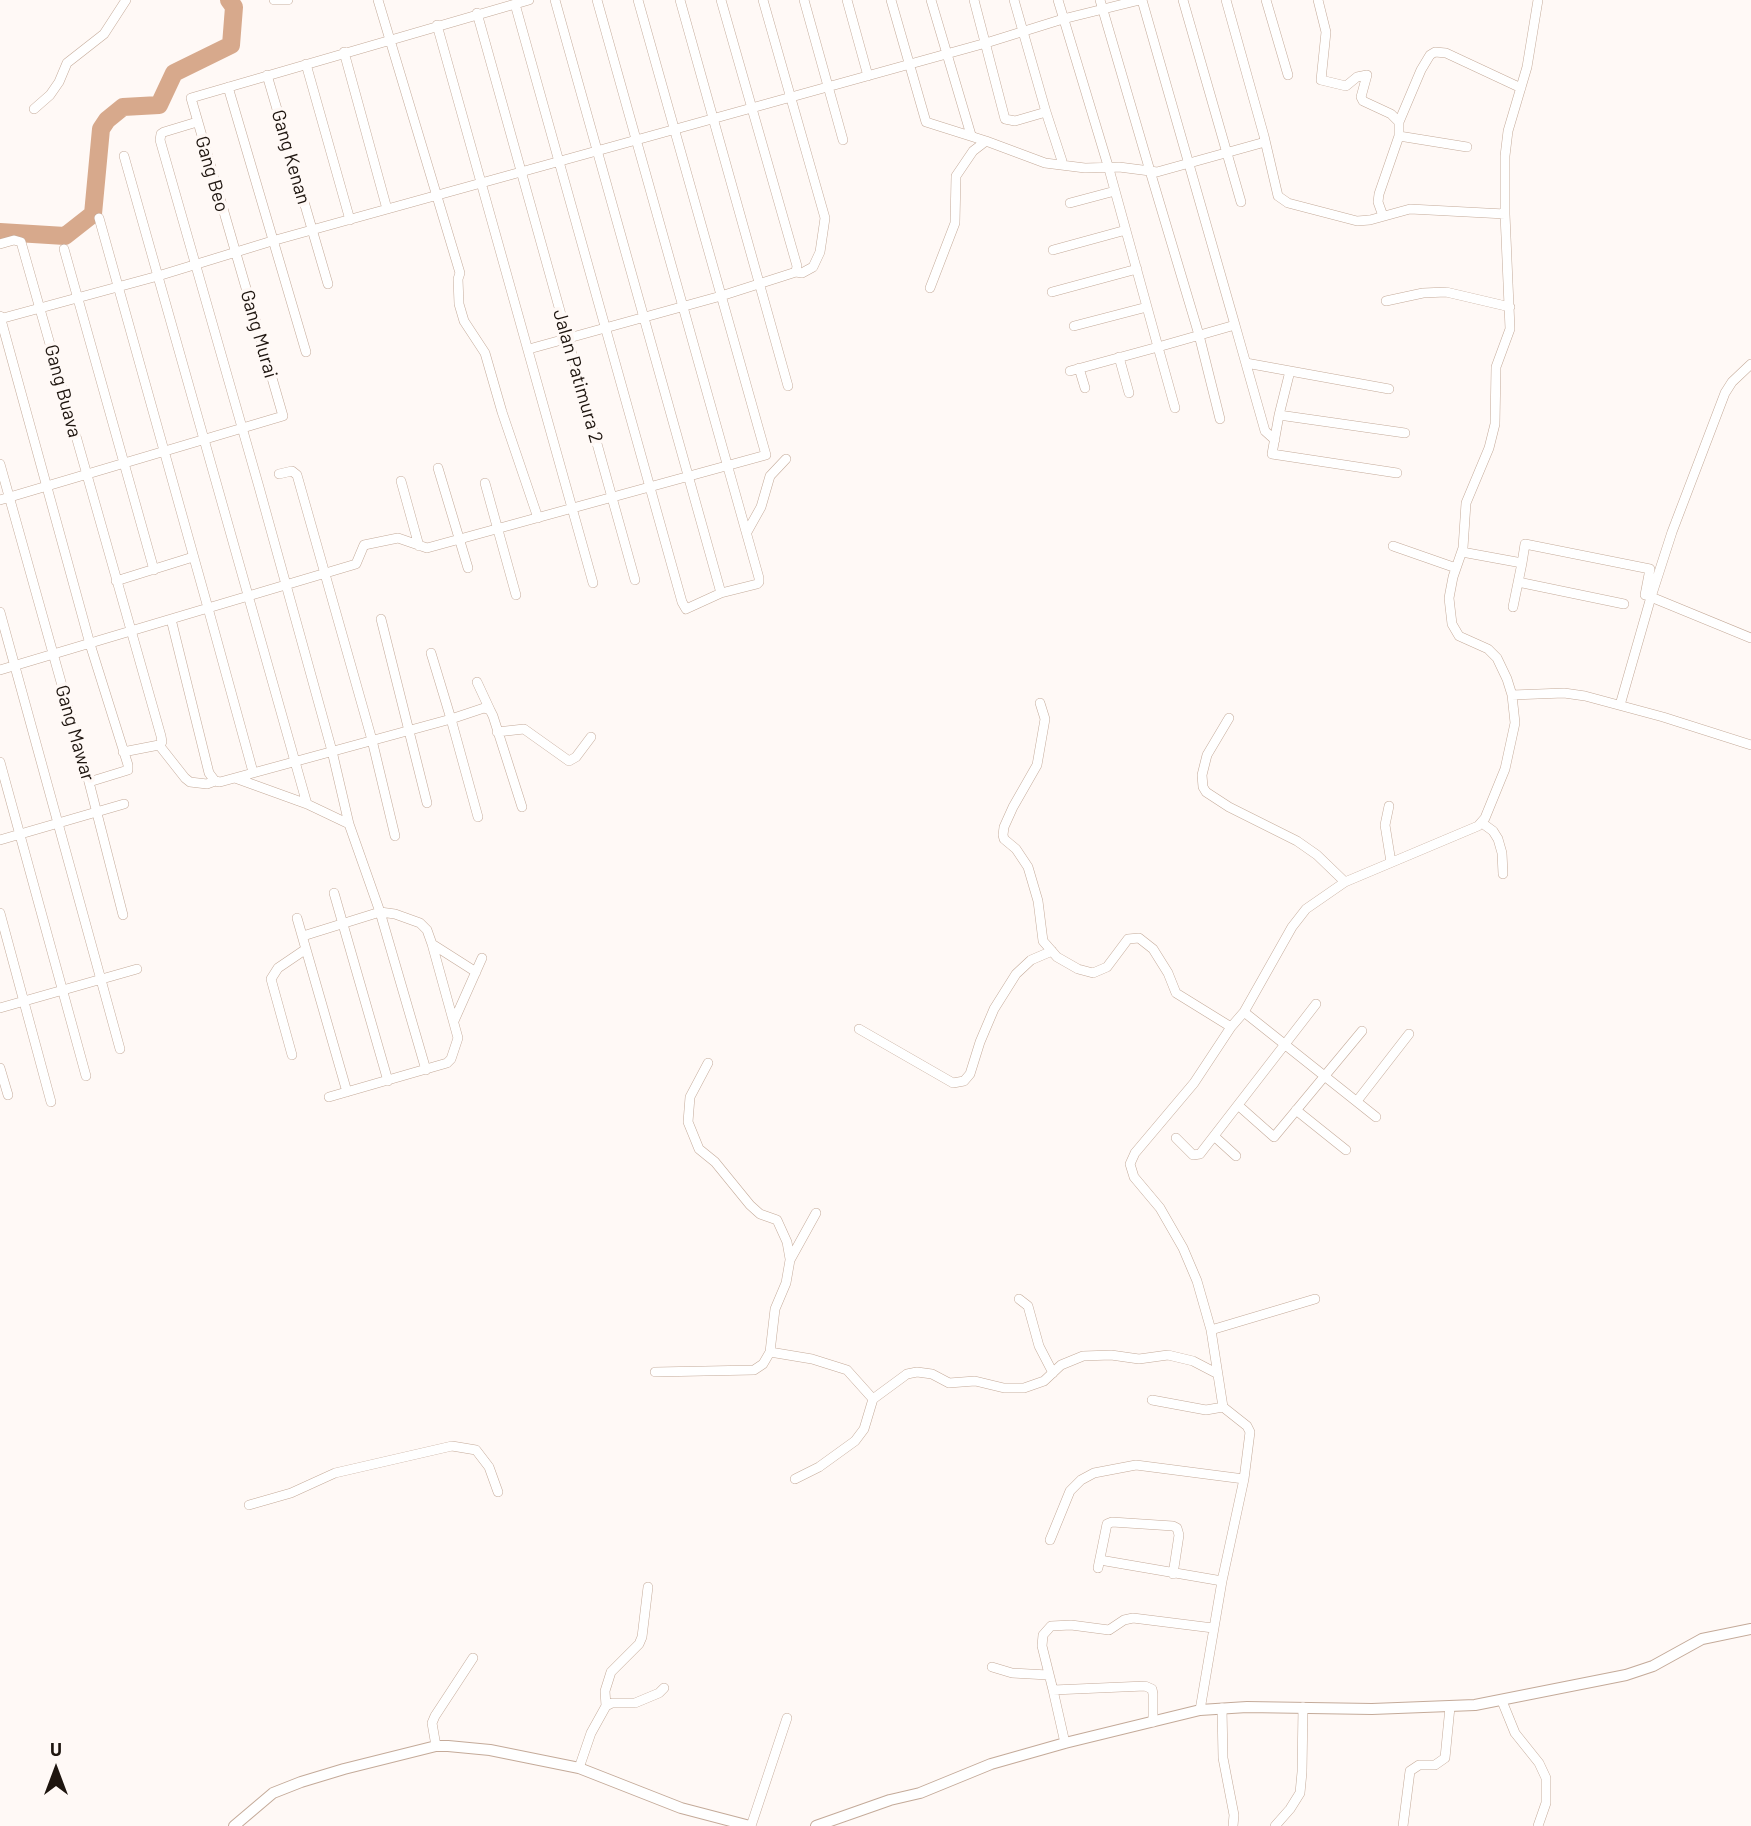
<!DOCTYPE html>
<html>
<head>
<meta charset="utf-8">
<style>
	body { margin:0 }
	#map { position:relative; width:1751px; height:1826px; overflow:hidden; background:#fff9f6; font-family:Barlow,sans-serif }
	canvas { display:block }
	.north { position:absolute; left:21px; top:1735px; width:70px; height:70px; -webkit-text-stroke:5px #fff9f6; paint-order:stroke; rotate:0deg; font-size:19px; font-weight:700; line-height:28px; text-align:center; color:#1e150f }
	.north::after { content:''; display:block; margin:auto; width:24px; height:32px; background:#1e150f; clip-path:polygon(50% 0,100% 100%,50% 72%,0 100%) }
</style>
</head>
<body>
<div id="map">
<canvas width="1751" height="1826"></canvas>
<div class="north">U</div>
</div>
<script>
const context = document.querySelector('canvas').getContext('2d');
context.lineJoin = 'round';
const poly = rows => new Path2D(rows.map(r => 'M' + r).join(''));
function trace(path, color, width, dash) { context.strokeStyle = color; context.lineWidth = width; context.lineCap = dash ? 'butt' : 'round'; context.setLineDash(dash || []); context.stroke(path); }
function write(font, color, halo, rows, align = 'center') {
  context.font = font + ' Barlow,sans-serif'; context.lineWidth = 7; context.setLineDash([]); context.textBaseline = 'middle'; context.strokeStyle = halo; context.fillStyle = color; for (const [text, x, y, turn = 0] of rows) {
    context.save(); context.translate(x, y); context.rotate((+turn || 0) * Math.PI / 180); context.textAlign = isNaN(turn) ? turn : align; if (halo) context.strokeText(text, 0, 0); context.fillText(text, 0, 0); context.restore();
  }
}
const river = poly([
	[0,232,65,236,93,214,101,129,107,120,123,107,159,105,174,73,231,45,234,7,229,0]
]);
const minor = poly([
	[274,0,288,0],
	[378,0,460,273,458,279,459,304,464,321,485,353,502,412,538,518],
	[555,0,721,593],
	[680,0,788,386],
	[721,0,797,266,796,272],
	[804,0,843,140],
	[847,0,868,76],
	[891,0,926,122,986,141],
	[931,0,971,135],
	[974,0,1005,119,1015,121,1046,112],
	[1014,0,1046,112,1062,161],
	[1058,0,1109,169,1158,347,1235,325,1265,431,1275,440],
	[1100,0,1150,171,1157,172,1265,142],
	[1142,0,1235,325],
	[1183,0,1241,202],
	[1226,0,1264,136,1278,196,1288,203,1357,221,1370,220,1410,209,1505,214],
	[1266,0,1288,75],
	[1318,0,1326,32,1321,80,1346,86,1357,77,1367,75,1361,97,1363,101,1391,114,1399,122,1399,136,1379,194,1378,202,1383,216],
	[515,4,682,602,686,609,721,593,757,584,759,582,759,578,597,0],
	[477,13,635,580],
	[437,25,593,583],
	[344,52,387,209],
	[306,64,350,220],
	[267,75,328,284],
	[228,87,306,352],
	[34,109,50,95,59,82,67,63,104,34,126,0],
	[197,122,164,132,161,134,160,140,259,487,332,751,349,824],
	[1399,122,1421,70,1430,55,1435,52,1446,53,1521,88],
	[1399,136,1467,147],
	[124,156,307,804],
	[1070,203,1115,191],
	[0,244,14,240,21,242,161,736,162,742,159,745,123,752],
	[64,249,154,570],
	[1053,250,1126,230],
	[930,288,955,223,956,176,973,151,986,141,1045,163,1085,168,1119,167,1150,171,1199,335,1220,419],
	[1052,292,1137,269],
	[1386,301,1423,293,1446,292,1510,307],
	[0,316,90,644,128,765,128,770,89,782],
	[0,319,158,276,272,241,986,43,1063,19,1140,0],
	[1074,326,1147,307],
	[529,349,721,296,796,272,802,273,813,267,820,252,825,218,763,0],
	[1119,357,1129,393],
	[1246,363,1290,371,1279,415],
	[1079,368,1085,388],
	[1070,371,1158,347,1175,408],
	[1290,371,1389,389],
	[0,464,89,782,123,915],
	[438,468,468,568],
	[1397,473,1272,454,1279,415,1405,433],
	[279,474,292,471,297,475,372,740,395,836],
	[401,481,419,546],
	[485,483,516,595],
	[0,500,283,416,191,98,529,0],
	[747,532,761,507,770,476,786,459],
	[1393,546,1456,568],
	[1462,552,1522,563,1525,544,1650,569,1645,595],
	[116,581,193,557],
	[1518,582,1624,604],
	[1651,597,1751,638],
	[1513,607,1522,563],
	[0,612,120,1049],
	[171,619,209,773,215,781,220,782,451,719,431,653],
	[381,619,427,803],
	[0,670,208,608,99,218],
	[477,682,490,710],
	[1512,695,1564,693,1585,696,1663,717,1751,745],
	[1040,703,1045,719,1037,765,1013,807,1004,827,1003,835,1004,839,1016,849,1028,867,1038,901,1043,941,1057,957,1078,969,1093,973,1107,967,1128,939,1139,938,1153,949,1168,973,1176,993,1231,1027],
	[1620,705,1651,597,1672,532,1725,393,1732,382,1751,364],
	[1229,718,1207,755,1202,775,1203,787,1206,792,1229,807,1297,841,1317,855,1345,882],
	[497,732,524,729,569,761,576,757,591,737],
	[159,745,185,778,190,782,207,784,215,781],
	[0,762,86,1076],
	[253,772,208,608,356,564,364,545,398,538,427,548,766,455,638,0],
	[235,778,307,804,349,824,380,912,426,1070],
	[1389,806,1385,825,1391,862],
	[478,817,451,719,484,708,490,710,493,716,522,807],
	[1482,823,1493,831,1498,839,1502,853,1503,874],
	[0,840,124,804],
	[334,893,388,1081],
	[0,913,51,1102],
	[297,918,347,1092],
	[303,936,380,912,395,914,420,923,427,930,432,944,458,1038,451,1059,447,1063,329,1097],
	[432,944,476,972],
	[0,1008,137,969],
	[1244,1012,1376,1117],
	[454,1021,482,958],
	[859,1029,953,1083,964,1081,970,1074,980,1042,994,1009,1016,974,1031,960,1052,951],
	[292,1055,271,979,278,968,306,949],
	[708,1063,690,1097,688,1122,699,1149,715,1162,750,1205,760,1214,777,1220,787,1242,790,1259],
	[0,1068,8,1095],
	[1357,1101,1409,1034],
	[1239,1106,1274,1137,1362,1031],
	[1296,1110,1346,1150],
	[1214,1136,1236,1156],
	[1176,1138,1193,1155,1200,1154,1316,1004],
	[816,1213,790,1260,786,1283,775,1309,770,1352,812,1359,847,1370,873,1399],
	[1019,1299,1028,1306,1039,1346,1053,1373],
	[1211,1330,1315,1299],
	[655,1372,754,1370,763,1364,770,1352],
	[1152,1400,1206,1410,1223,1407],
	[795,1479,819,1467,855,1441,864,1429,873,1399,907,1374,917,1372,932,1374,949,1383,975,1381,1004,1388,1024,1388,1044,1381,1061,1365,1083,1356,1111,1355,1139,1359,1168,1355,1193,1361,1218,1374],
	[249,1505,291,1493,335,1473,452,1446,476,1450,489,1467,498,1492],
	[1050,1540,1070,1491,1081,1480,1094,1473,1136,1465,1244,1479],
	[1100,1560,1222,1581],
	[1098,1568,1107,1524,1112,1522,1173,1526,1177,1528,1179,1535,1173,1574],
	[992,1667,1012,1673,1048,1675],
	[1053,1690,1042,1646,1043,1635,1051,1626,1071,1625,1109,1630,1124,1620,1133,1618,1213,1628],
	[1502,1701,1515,1733,1539,1763,1546,1778,1546,1803,1538,1826],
	[606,1706,605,1691,611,1672,639,1644,642,1637,648,1587],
	[1222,1708,1223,1758,1234,1815,1233,1826],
	[1200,1710,1222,1581,1244,1479,1250,1432,1247,1426,1223,1407,1211,1330,1197,1281,1183,1248,1160,1208,1134,1177,1130,1164,1135,1153,1194,1083,1231,1027,1244,1012,1292,927,1306,909,1345,882,1478,826,1485,818,1505,769,1515,723,1512,695,1507,679,1497,658,1488,649,1459,636,1452,624,1449,598,1453,577,1463,548,1466,503,1489,448,1495,424,1496,367,1510,329,1505,214,1505,156,1508,131,1527,67,1538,0],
	[1065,1743,1053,1690,1145,1686,1152,1689,1153,1694,1153,1722],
	[436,1746,432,1723,435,1716,473,1658],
	[579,1768,591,1733,606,1706,612,1703,635,1703,659,1693,664,1688],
	[751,1826,787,1718],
	[1275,1826,1290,1809,1300,1793,1302,1772,1303,1707],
	[1403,1826,1410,1771,1419,1765,1435,1765,1445,1758,1450,1707]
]);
const tertiary = poly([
	[234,1826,273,1793,301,1782,344,1769,436,1746,448,1746,490,1750,579,1768,681,1808,750,1826],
	[816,1826,890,1800,920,1793,991,1764,1065,1743,1200,1710,1247,1707,1372,1709,1475,1705,1626,1675,1653,1666,1702,1639,1751,1629]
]);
const streetNames = [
	["Gang Kenan",291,157,74],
	["Gang Beo",212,174,74],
	["Gang Murai",259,334,74],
	["Jalan Patimura 2",578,376,74],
	["Gang Buava",63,391,75],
	["Gang Mawar",75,733,74]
];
trace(river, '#d7a98c', 18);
trace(minor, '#c4aa99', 10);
trace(tertiary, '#c4aa99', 12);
trace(minor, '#fff', 9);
trace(tertiary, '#fff', 10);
write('19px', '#1e150f', '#fff9f6', streetNames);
</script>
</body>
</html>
